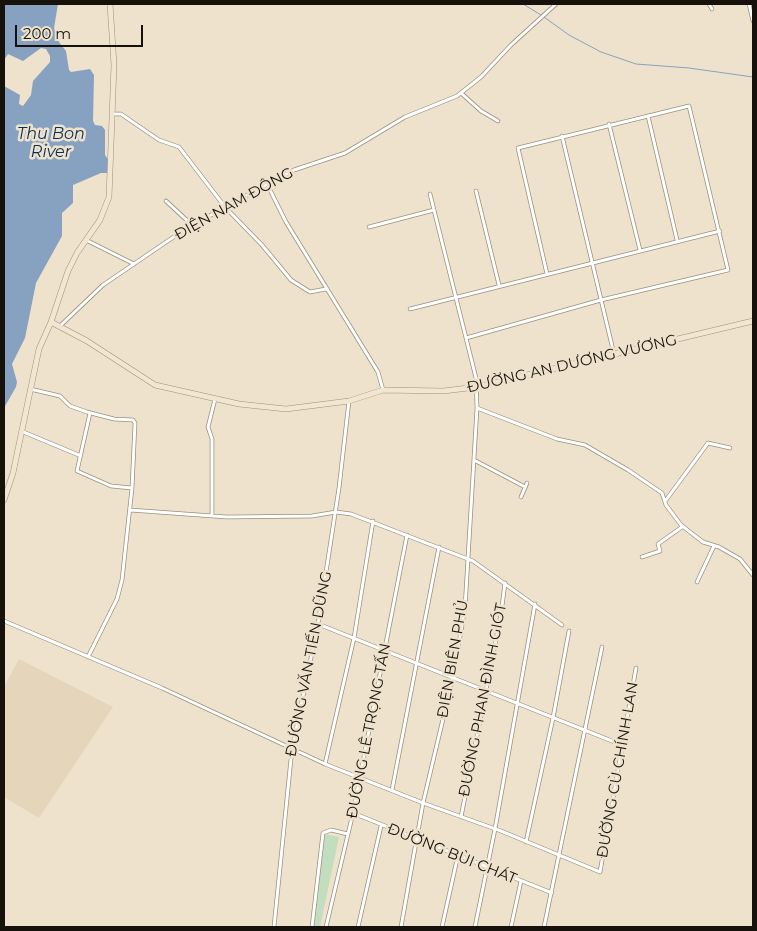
<!DOCTYPE html>
<html>
<head>
<meta charset="utf-8">
<style>
	body { margin:0 }
	#map { position:relative; width:757px; height:931px; overflow:hidden; background:#eee2cd; font-family:Montserrat,sans-serif }
	canvas { display:block }
	.frame { position:absolute; inset:0; border:5px solid #16110a; pointer-events:none }
	.scale { position:absolute; left:15px; top:25px; width:128px; height:22px; box-sizing:border-box; border:2px solid #16110a; border-top:0; padding-left:6px; font-size:15px; line-height:18px; white-space:nowrap; color:#16110a; -webkit-text-stroke:4px #eee2cd; paint-order:stroke }
</style>
</head>
<body>
<div id="map">
<canvas width="757" height="931"></canvas>
<div class="frame"></div>
<div class="scale">200 m</div>
</div>
<script>
const context = document.querySelector('canvas').getContext('2d');
context.lineJoin = 'round';
function fillPath(path, color) { context.fillStyle = color; context.fill(path, 'evenodd'); }
const poly = rows => new Path2D(rows.map(r => 'M' + r).join(''));
function trace(path, color, width, dash) { context.strokeStyle = color; context.lineWidth = width; context.lineCap = dash ? 'butt' : 'round'; context.setLineDash(dash || []); context.stroke(path); }
function write(font, color, halo, rows, align = 'center') {
  context.font = font + ' Montserrat,sans-serif'; context.lineWidth = 5; context.setLineDash([]); context.textBaseline = 'middle'; context.strokeStyle = halo; context.fillStyle = color; for (const [text, x, y, turn = 0] of rows) {
    context.save(); context.translate(x, y); context.rotate((+turn || 0) * Math.PI / 180); context.textAlign = isNaN(turn) ? turn : align; if (halo) context.strokeText(text, 0, 0); context.fillText(text, 0, 0); context.restore();
  }
}
const built = poly([
	[19,659,113,707,39,818,4,797,4,687]
]);
const green = poly([
	[324,834,339,837,320,927,314,927]
]);
const water = poly([
	[4,4,58,4,54,28,59,42,66,51,69,70,71,72,90,69,94,75,93,121,95,125,102,126,105,130,105,155,109,161,108,173,101,173,73,185,73,203,62,213,62,236,36,283,25,338,12,364,17,382,16,387,4,408,4,86,20,95,19,104,23,106,31,95,33,81,50,62,50,56,46,49,41,48,23,61,8,54,4,60]
]);
const stream = poly([
	[523,4,541,15],
	[544,17,569,35,601,52,636,64,689,68,753,77]
]);
const minor = poly([
	[709,4,712,9],
	[749,4,753,21],
	[461,93,481,111,498,121],
	[113,114,121,114,159,140,179,147,225,207,262,245,291,280,310,292,326,289],
	[648,116,677,240],
	[609,124,640,250],
	[562,136,614,354],
	[267,184,286,222,378,372,383,390],
	[476,191,499,285],
	[166,201,193,226],
	[369,227,434,210],
	[86,240,134,264],
	[410,309,720,231],
	[60,326,103,285,178,234,225,207,294,170,345,153,405,117,457,96,481,77,511,45,556,4],
	[466,338,601,300,728,270,689,106,518,148,547,274],
	[30,389,60,396,70,406,87,412,114,419,133,420,135,423,132,488,122,580,117,599,88,657],
	[477,408,557,439,585,445,628,470,662,493,666,505,681,525,703,542,719,547,740,559,753,575],
	[90,413,77,471,111,486,132,488],
	[21,431,81,456],
	[474,460,525,487],
	[521,497,527,483],
	[666,500,708,443,730,448],
	[130,510,227,517,312,516,336,512,351,514,473,561,562,625],
	[212,516,212,439,208,427,215,399],
	[642,557,660,551,658,544,682,527],
	[697,582,714,546],
	[4,621,162,688,325,764,423,803,501,831,600,872,636,668],
	[318,624,622,745],
	[325,764,354,638,373,521],
	[392,790,439,547],
	[353,813,552,893],
	[461,817,501,614,505,583],
	[526,842,553,718,569,631],
	[274,927,292,749,318,624,339,488,349,401],
	[312,927,323,833,331,830,348,834],
	[326,927,353,813,407,535],
	[358,927,381,826],
	[401,927,423,803,453,677,465,608,477,408,476,378,430,194],
	[442,927,458,855],
	[475,927,495,829,535,604],
	[511,927,521,881],
	[544,927,602,647]
]);
const secondary = poly([
	[51,322,87,341,155,385,239,404,286,409,349,401,383,390,443,391,477,387,753,321],
	[4,500,13,473,39,349,51,322,68,271,77,253,100,220,109,197,114,65,110,4]
]);
const streetNames = [
	["ĐIỆN NAM ĐÔNG",234,204,-29],
	["ĐƯỜNG AN DƯƠNG VƯƠNG",572,364,-13],
	["ĐIỆN BIÊN PHỦ",453,659,-80],
	["ĐƯỜNG VĂN TIẾN DŨNG",309,664,-79],
	["ĐƯỜNG PHAN ĐÌNH GIÓT",483,700,-79],
	["ĐƯỜNG LÊ TRỌNG TẤN",369,731,-79],
	["ĐƯỜNG CÙ CHÍNH LAN",618,770,-80],
	["ĐƯỜNG BÙI CHÁT",452,854,22]
];
const waterNames = [
	["Thu Bon",51,134],
	["River",51,152]
];
fillPath(built, '#e5d5ba');
fillPath(green, '#c2debe');
fillPath(water, '#87a1c1');
trace(stream, '#87a1c1', 1);
trace(minor, '#9b907d', 4.5);
trace(secondary, '#9b907d', 6);
trace(minor, '#fff', 3);
trace(secondary, '#f2e6d0', 5);
write('15px', '#16110a', '#eee2cd', streetNames);
write('italic 16px', '#052e57', '#eee2cd', waterNames);
</script>
</body>
</html>
